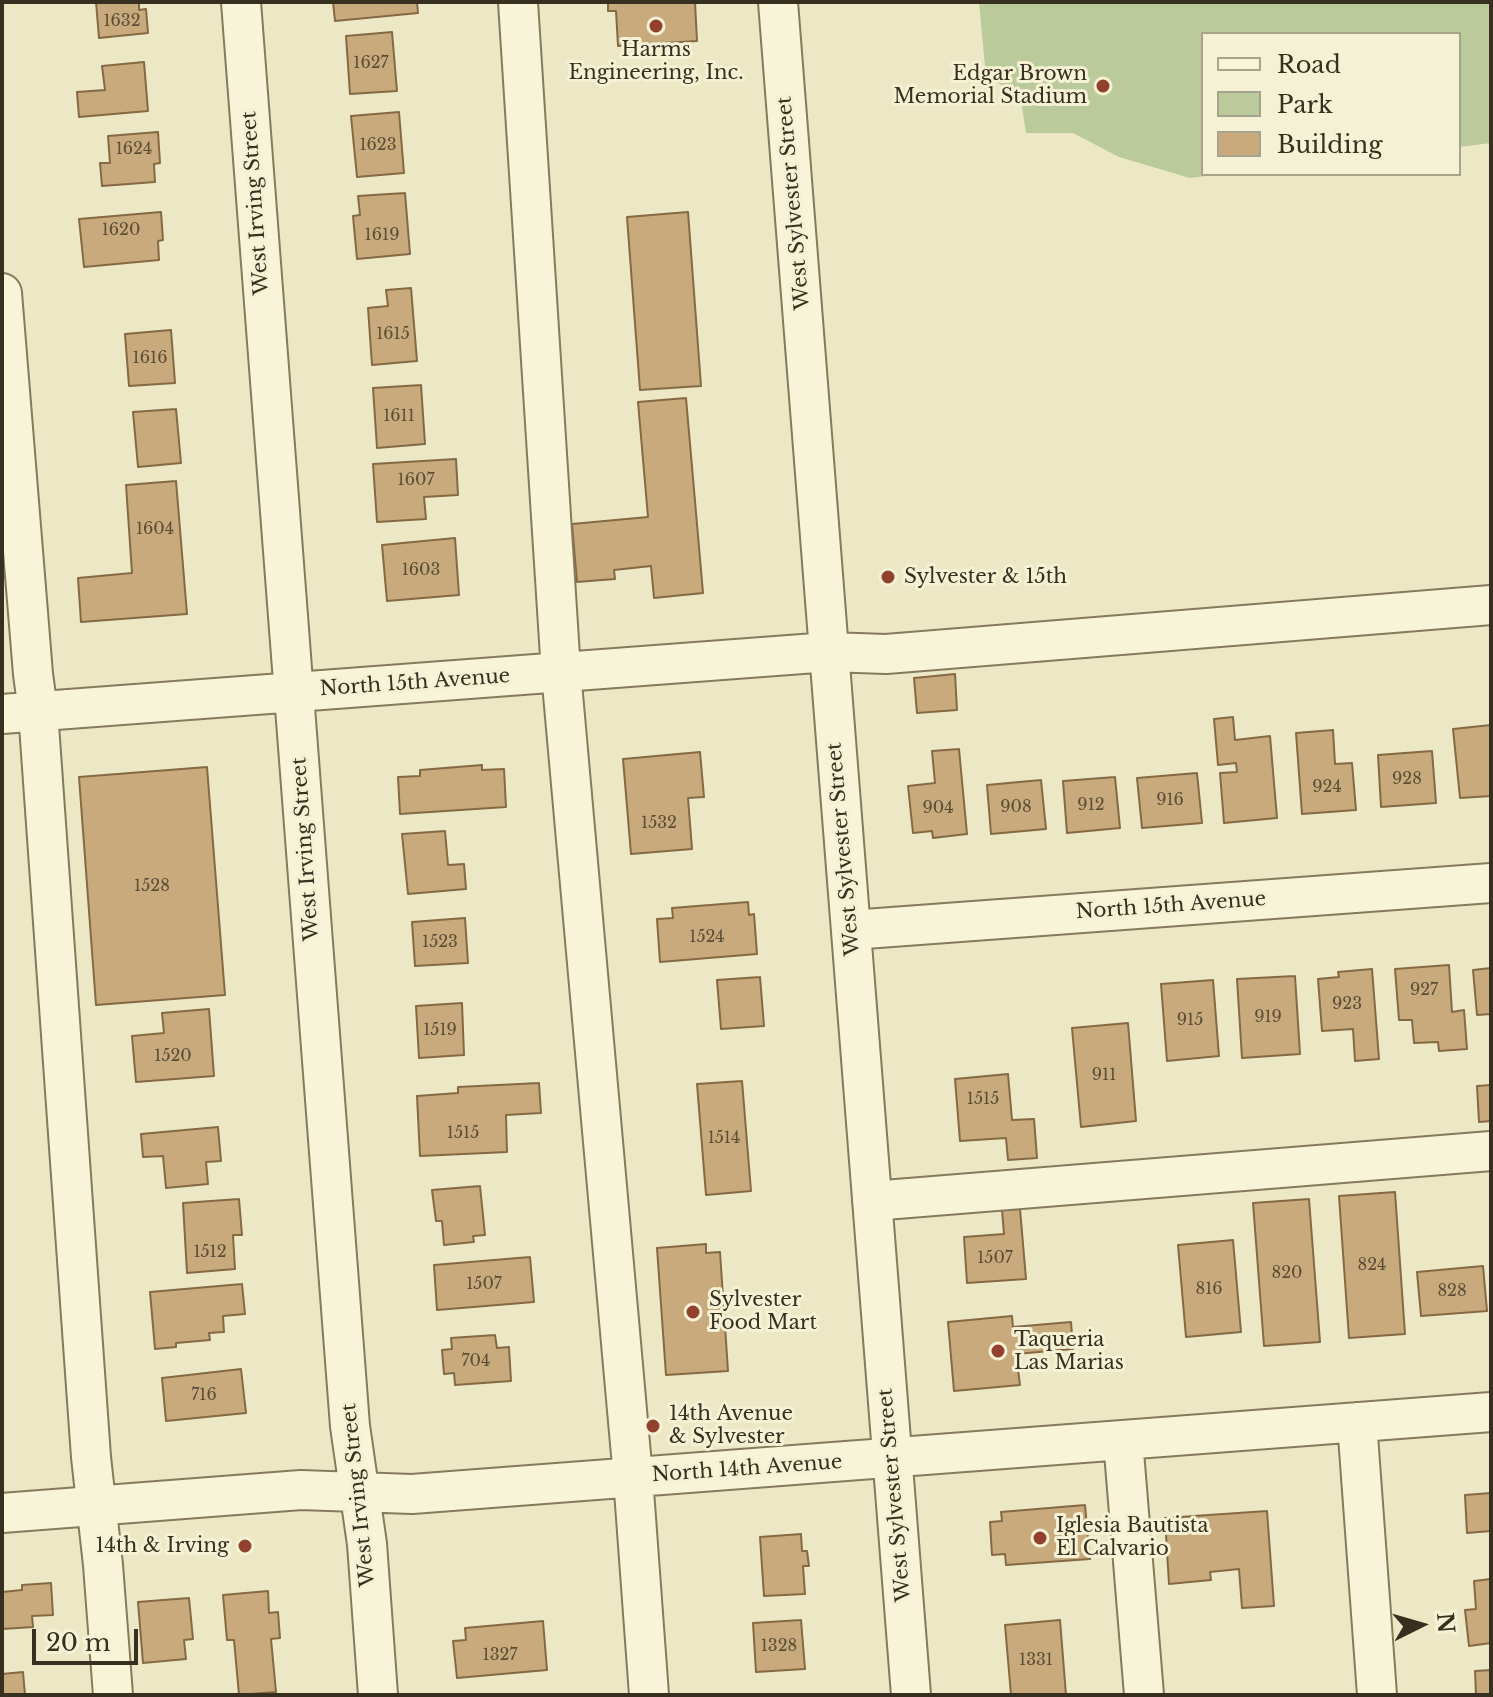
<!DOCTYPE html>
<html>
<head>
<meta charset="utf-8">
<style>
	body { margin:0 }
	#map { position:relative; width:1493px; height:1697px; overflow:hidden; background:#ece8c5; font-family:"Libre Baskerville",serif }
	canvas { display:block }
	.frame { position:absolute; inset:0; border:4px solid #372f1f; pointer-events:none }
	.legend { position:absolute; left:1201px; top:32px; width:260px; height:144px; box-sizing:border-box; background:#f4f1d4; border:2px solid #a8a38c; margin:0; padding:10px 14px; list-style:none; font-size:24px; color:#372f1f }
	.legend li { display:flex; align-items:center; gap:16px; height:40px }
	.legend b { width:40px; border:2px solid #a8a38c }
	.north { position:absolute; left:1381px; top:1585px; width:80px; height:80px; -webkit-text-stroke:6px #f4f1d4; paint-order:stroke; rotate:85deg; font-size:22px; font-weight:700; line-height:32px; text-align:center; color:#372f1f }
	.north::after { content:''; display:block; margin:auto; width:28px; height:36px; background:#372f1f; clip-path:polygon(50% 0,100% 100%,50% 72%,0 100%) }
	.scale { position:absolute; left:32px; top:1629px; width:106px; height:36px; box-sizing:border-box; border:4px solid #372f1f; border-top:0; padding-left:10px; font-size:24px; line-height:28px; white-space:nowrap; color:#372f1f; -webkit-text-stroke:6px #f4f1d4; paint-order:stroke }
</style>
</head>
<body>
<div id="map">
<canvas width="1493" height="1697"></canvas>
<div class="frame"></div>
<ul class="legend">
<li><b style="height:10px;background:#f7f4d8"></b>Road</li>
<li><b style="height:22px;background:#bbca9a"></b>Park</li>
<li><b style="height:22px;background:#c8aa7d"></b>Building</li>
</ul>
<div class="north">N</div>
<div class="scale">20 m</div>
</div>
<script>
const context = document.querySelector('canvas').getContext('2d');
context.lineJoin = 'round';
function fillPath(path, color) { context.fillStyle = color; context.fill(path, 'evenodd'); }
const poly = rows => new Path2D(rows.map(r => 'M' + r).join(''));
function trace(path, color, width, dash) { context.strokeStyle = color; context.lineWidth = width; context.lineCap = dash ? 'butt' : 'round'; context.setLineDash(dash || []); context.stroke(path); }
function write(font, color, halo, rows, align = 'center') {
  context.font = font + ' "Libre Baskerville",serif'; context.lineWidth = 6; context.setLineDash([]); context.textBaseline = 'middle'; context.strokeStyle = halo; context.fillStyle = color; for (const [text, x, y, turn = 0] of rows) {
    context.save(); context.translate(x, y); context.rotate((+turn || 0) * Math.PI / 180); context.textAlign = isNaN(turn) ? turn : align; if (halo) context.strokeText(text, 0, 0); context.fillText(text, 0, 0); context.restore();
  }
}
const green = poly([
	[979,2,1491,2,1491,143,1459,147,1459,34,1203,34,1203,174,1222,174,1190,178,1119,157,1073,133,1026,133,1020,94,986,77]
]);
const building = poly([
	[96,2,139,2,139,10,146,9,148,33,99,38,96,2],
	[333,2,417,2,418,13,335,21,333,2],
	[608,2,695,2,697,41,618,46,616,11,608,11,608,2],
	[392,32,397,91,350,94,346,36,392,32],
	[144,62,148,111,79,117,77,92,105,90,102,66,144,62],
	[399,112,404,173,357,177,351,116,399,112],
	[158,132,160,163,154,164,155,182,102,186,100,163,110,163,108,136,158,132],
	[405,193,410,254,357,259,353,216,360,215,358,196,405,193],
	[161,212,163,240,158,241,159,260,84,267,79,219,161,212],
	[688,212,701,386,640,390,627,217,688,212],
	[411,288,417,361,372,365,368,308,388,306,386,290,411,288],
	[171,330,175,383,129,386,125,334,171,330],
	[421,385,425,444,377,448,373,388,421,385],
	[686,398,703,593,654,598,651,566,614,570,615,579,577,582,572,524,648,517,638,402,686,398],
	[176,409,181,463,138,467,133,412,176,409],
	[456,459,458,495,424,497,426,519,377,522,373,464,456,459],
	[176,481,187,614,81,622,78,578,132,573,126,485,176,481],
	[455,538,459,595,387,601,382,545,455,538],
	[955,674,957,710,917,713,914,678,955,674],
	[1233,717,1235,740,1270,736,1277,818,1224,823,1220,773,1237,772,1236,763,1218,765,1214,719,1233,717],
	[1491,725,1491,796,1460,798,1453,729,1491,725],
	[1333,730,1335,764,1352,763,1356,810,1302,814,1296,733,1333,730],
	[959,749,967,834,933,838,932,831,913,833,908,786,935,783,932,751,959,749],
	[1432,751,1436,803,1381,807,1378,755,1432,751],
	[700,752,704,797,688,798,692,849,631,854,623,759,700,752],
	[482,765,482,770,504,769,506,807,400,814,398,777,420,776,420,770,482,765],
	[207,767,225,995,96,1005,79,777,207,767],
	[1197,773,1202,823,1142,828,1137,778,1197,773],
	[1115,777,1120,828,1067,833,1063,781,1115,777],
	[1041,780,1046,829,991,834,987,785,1041,780],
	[445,831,448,865,464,864,466,889,408,894,402,834,445,831],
	[748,902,749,915,754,914,757,954,660,962,657,919,673,918,672,908,748,902],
	[465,918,468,963,415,966,412,922,465,918],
	[1449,965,1452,1012,1464,1010,1467,1049,1439,1051,1438,1042,1414,1043,1412,1020,1399,1020,1395,969,1449,965],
	[1491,968,1491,1014,1477,1015,1473,970,1491,968],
	[1372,969,1379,1059,1355,1061,1353,1029,1322,1031,1318,979,1339,977,1338,972,1372,969],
	[1295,976,1300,1054,1242,1058,1237,979,1295,976],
	[760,977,764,1026,721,1029,717,980,760,977],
	[1213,980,1219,1056,1167,1061,1161,984,1213,980],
	[462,1003,464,1055,419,1058,416,1006,462,1003],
	[209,1009,214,1076,136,1082,132,1036,164,1033,162,1013,209,1009],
	[1128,1023,1136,1121,1081,1127,1072,1028,1128,1023],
	[1008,1074,1012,1120,1034,1119,1037,1158,1008,1160,1006,1138,960,1141,955,1079,1008,1074],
	[742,1081,751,1191,706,1195,697,1084,742,1081],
	[539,1083,541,1113,506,1115,507,1152,420,1156,417,1096,458,1093,458,1087,539,1083],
	[1491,1085,1491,1121,1479,1122,1477,1086,1491,1085],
	[218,1127,221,1161,206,1162,208,1184,166,1188,163,1156,143,1157,141,1134,218,1127],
	[480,1186,485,1235,473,1236,474,1242,444,1245,442,1221,436,1221,432,1190,480,1186],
	[1395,1192,1405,1334,1349,1338,1339,1196,1395,1192],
	[239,1199,242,1235,233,1235,235,1269,187,1273,183,1203,239,1199],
	[1309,1199,1320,1342,1264,1346,1253,1203,1309,1199],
	[1020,1209,1026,1279,967,1283,964,1237,1004,1234,1002,1210,1020,1209],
	[1233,1240,1241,1332,1186,1337,1178,1245,1233,1240],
	[706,1244,706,1253,720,1252,728,1371,666,1375,657,1248,706,1244],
	[530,1257,534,1302,437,1310,434,1265,530,1257],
	[1483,1266,1487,1311,1421,1316,1417,1272,1483,1266],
	[242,1284,245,1314,223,1316,224,1332,209,1333,210,1340,176,1343,176,1347,155,1349,150,1292,242,1284],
	[1012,1316,1013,1327,1071,1322,1073,1349,1016,1354,1020,1385,954,1391,948,1322,1012,1316],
	[495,1335,497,1348,509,1347,511,1381,455,1385,454,1373,444,1374,442,1350,452,1349,451,1338,495,1335],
	[241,1369,246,1413,166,1421,162,1378,241,1369],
	[1491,1493,1491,1531,1467,1533,1465,1495,1491,1493],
	[1085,1505,1090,1559,1006,1565,1005,1554,992,1555,990,1522,1002,1521,1001,1512,1085,1505],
	[1267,1511,1274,1606,1242,1608,1239,1569,1210,1572,1211,1580,1169,1584,1165,1518,1267,1511],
	[801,1534,802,1551,807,1551,809,1566,803,1566,805,1594,764,1596,760,1537,801,1534],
	[1491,1579,1491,1643,1469,1646,1465,1610,1476,1609,1474,1581,1491,1579],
	[51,1583,53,1615,32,1616,33,1627,2,1629,2,1592,22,1590,22,1585,51,1583],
	[268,1591,269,1613,278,1612,280,1638,271,1639,276,1692,239,1695,234,1640,227,1640,223,1595,268,1591],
	[189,1598,193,1639,184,1640,186,1659,143,1663,138,1602,189,1598],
	[801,1620,805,1669,756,1672,753,1623,801,1620],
	[1060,1620,1066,1695,1011,1695,1005,1625,1060,1620],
	[543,1621,547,1670,457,1678,453,1641,466,1640,465,1628,543,1621],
	[1491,1670,1491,1695,1476,1695,1475,1671,1491,1670],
	[23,1672,25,1695,2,1695,2,1674,23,1672]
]);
const minor = poly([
	[241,2,350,1426,367,1544,378,1695],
	[518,2,561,672,633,1477,649,1695],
	[778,2,911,1695],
	[2,293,33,674,38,711,91,1457,103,1565,113,1695],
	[2,714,829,652,886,654,1491,605],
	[851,930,1491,883],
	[872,1201,1491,1151],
	[1357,1422,1377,1695],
	[1123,1440,1144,1695],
	[2,1513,301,1490,412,1494,1491,1412]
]);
const markers = [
	[656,26,8,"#92412f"],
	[1103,86,8,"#92412f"],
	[888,577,8,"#92412f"],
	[693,1312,8,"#92412f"],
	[998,1351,8,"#92412f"],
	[653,1426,8,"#92412f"],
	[1040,1538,8,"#92412f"],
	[245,1546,8,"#92412f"]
];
const numberNames = [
	["1632",122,21],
	["1627",371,63],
	["1623",378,145],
	["1624",134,149],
	["1620",121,230],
	["1619",382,235],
	["1615",393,334],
	["1616",150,358],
	["1611",399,416],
	["1607",416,480],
	["1604",155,529],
	["1603",421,570],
	["928",1407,779],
	["924",1327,787],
	["916",1170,800],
	["912",1091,805],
	["908",1016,807],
	["904",938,808],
	["1532",659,823],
	["1528",152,886],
	["1524",707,937],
	["1523",440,942],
	["927",1424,990],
	["923",1347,1004],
	["919",1268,1017],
	["915",1190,1020],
	["1519",440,1030],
	["1520",173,1056],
	["911",1104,1075],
	["1515",983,1099],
	["1515",463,1133],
	["1514",724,1138],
	["1512",210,1252],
	["1507",995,1258],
	["824",1372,1265],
	["820",1287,1273],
	["1507",484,1284],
	["816",1209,1289],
	["828",1452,1291],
	["704",476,1361],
	["716",204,1395],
	["1328",779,1646],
	["1327",500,1655],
	["1331",1036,1660]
];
const poiNames = [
	["Harms",656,50,"center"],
	["Engineering, Inc.",656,73,"center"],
	["Edgar Brown",1087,74,"right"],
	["Memorial Stadium",1087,97,"right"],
	["Sylvester & 15th",904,577],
	["Sylvester",709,1300],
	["Food Mart",709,1323],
	["Taqueria",1014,1340],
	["Las Marias",1014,1363],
	["14th Avenue",669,1414],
	["& Sylvester",669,1437],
	["Iglesia Bautista",1056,1526],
	["El Calvario",1056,1549],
	["14th & Irving",229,1546,"right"]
];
const streetNames = [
	["West Irving Street",256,203,-94],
	["West Sylvester Street",794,203,-95],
	["North 15th Avenue",415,683,-4],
	["West Irving Street",306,849,-94],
	["West Sylvester Street",844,849,-95],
	["North 15th Avenue",1171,906,-4],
	["North 14th Avenue",747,1469,-4],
	["West Irving Street",359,1495,-96],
	["West Sylvester Street",895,1495,-95]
];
fillPath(green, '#bbca9a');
fillPath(building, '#c8aa7d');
trace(building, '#846943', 2);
trace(minor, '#867a5c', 42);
trace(minor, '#f7f4d8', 38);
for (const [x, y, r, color] of markers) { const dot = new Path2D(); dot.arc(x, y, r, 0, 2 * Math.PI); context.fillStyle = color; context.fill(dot); trace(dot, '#f4f1d4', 3); }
write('16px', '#5b4e36', null, numberNames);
write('20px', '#372f1f', '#f4f1d4', poiNames, 'left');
write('20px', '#372f1f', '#f4f1d4', streetNames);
</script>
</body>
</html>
